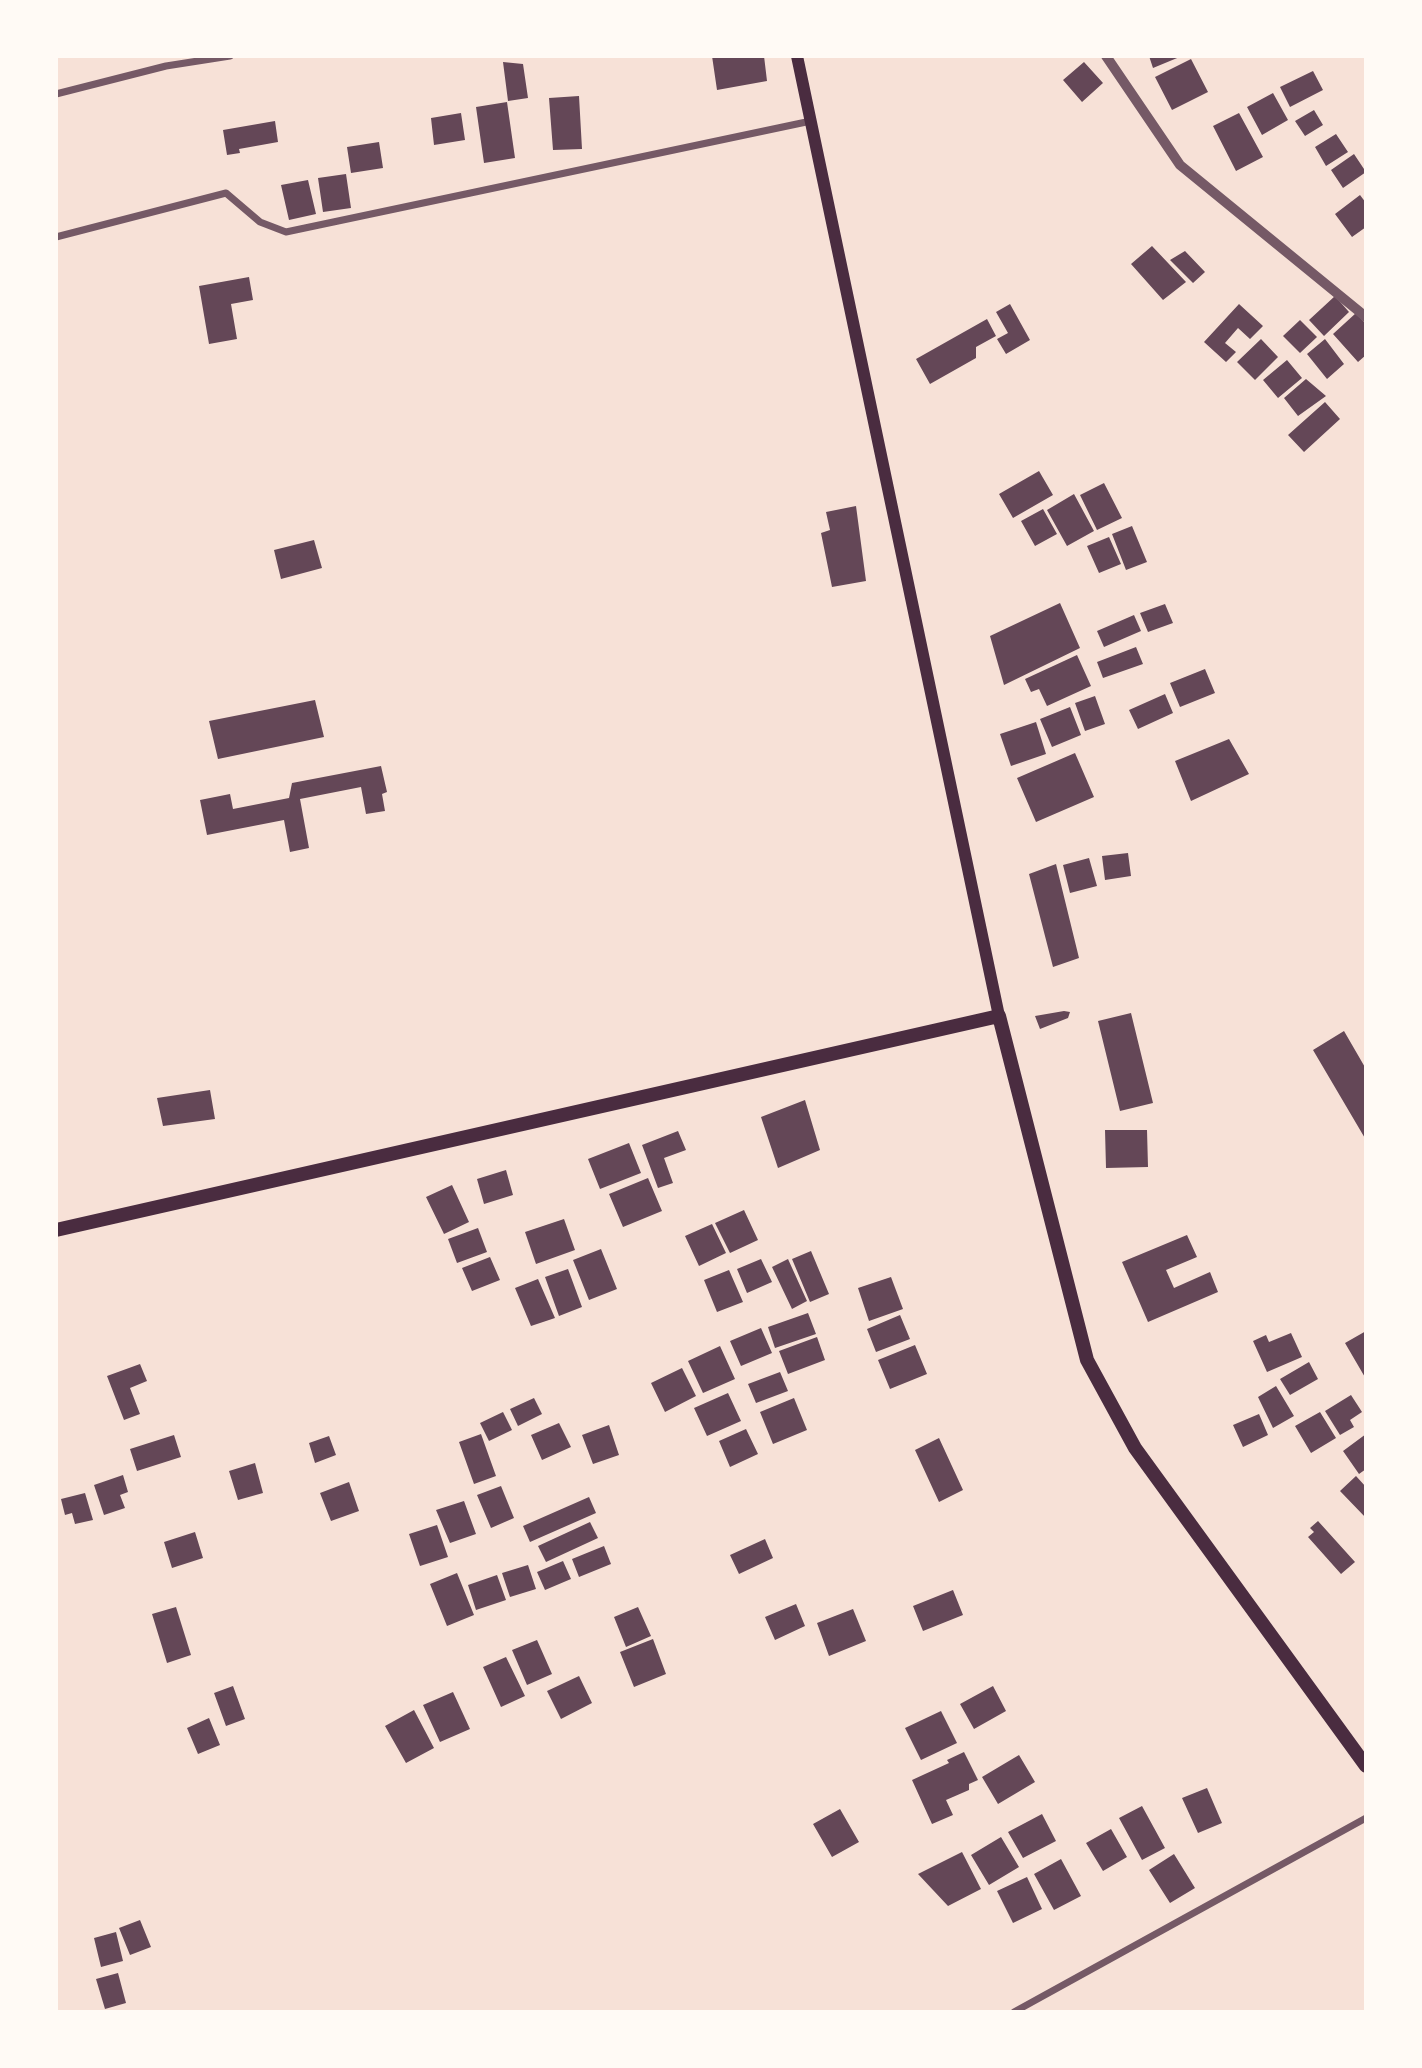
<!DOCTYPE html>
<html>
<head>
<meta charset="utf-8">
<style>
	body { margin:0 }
	#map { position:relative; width:1422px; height:2068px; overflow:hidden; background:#f7e1d7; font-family:Rubik,sans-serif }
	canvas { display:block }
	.frame { position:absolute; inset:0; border:58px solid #fffaf5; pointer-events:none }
</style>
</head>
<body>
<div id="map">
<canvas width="1422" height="2068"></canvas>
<div class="frame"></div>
</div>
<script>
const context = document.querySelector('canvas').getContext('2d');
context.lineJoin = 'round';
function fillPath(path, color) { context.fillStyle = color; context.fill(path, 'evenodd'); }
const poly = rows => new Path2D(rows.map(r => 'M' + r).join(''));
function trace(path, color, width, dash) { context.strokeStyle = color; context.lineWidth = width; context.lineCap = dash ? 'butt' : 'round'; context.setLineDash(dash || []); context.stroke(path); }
const building = poly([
	[712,56,764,56,767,81,717,90],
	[1149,56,1182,56,1153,68],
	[1191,59,1208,92,1172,110,1155,77],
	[503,62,523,64,528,98,508,101],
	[1084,62,1103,83,1082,102,1063,80],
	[1313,71,1323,90,1290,107,1280,87],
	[1273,93,1288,120,1262,135,1247,107],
	[579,96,582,149,553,150,549,98],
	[507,102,515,158,484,163,476,107],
	[1314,110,1323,125,1305,136,1295,121],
	[461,113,465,140,434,145,431,118],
	[1239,113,1263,157,1236,171,1213,126],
	[275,121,278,142,239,149,240,153,227,155,223,130],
	[1336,134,1348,152,1326,166,1315,147],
	[379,142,383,168,351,173,347,147],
	[1354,154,1366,172,1343,188,1331,170],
	[346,174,351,208,323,212,318,178],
	[308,180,316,214,289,220,281,185],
	[1360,195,1366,203,1366,227,1352,237,1335,214],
	[1152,246,1186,282,1163,300,1131,264],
	[1185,251,1205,272,1193,283,1170,260],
	[249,277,253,300,231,304,237,339,209,344,199,286],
	[1335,296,1349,312,1324,336,1309,320],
	[1010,304,1030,340,1006,354,997,339,1008,333,996,312],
	[1239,304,1263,326,1250,339,1238,328,1225,343,1236,352,1226,362,1204,342],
	[1356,313,1366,324,1366,355,1358,362,1333,334],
	[987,319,996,336,976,347,976,358,930,384,916,359],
	[1300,320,1317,337,1300,353,1283,336],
	[1261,339,1278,357,1255,380,1237,362],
	[1325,339,1344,364,1327,379,1307,354],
	[1287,360,1302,378,1278,398,1263,380],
	[1306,379,1326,396,1298,416,1284,398],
	[1325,402,1340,419,1304,452,1288,435],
	[1039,471,1053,495,1013,518,999,494],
	[1104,483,1122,518,1097,530,1080,495],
	[1074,494,1094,531,1067,546,1047,510],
	[856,506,866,581,832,587,821,533,830,530,826,512],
	[1043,509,1057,534,1035,546,1021,521],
	[1132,526,1147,562,1126,570,1112,534],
	[1109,537,1121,564,1099,573,1087,546],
	[314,540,322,568,281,579,274,550],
	[1060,603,1080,648,1004,685,990,636],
	[1165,604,1173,623,1148,632,1140,613],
	[1134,615,1141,631,1104,647,1097,631],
	[1136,647,1143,664,1103,678,1097,662],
	[1077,655,1091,686,1047,706,1039,689,1031,692,1025,679],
	[1205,669,1215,693,1180,707,1170,683],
	[1165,694,1173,713,1138,729,1129,710],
	[1095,696,1105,724,1085,731,1075,703],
	[315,700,324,737,218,759,209,721],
	[1070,707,1081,735,1052,747,1040,719],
	[1036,722,1046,754,1011,766,1000,734],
	[1229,739,1249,774,1191,801,1175,761],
	[1075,753,1094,797,1036,822,1017,778],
	[381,766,387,792,382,794,385,811,366,814,361,787,300,799,309,848,290,852,284,820,207,835,200,800,230,794,233,809,289,798,292,783],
	[1128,853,1131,876,1105,880,1102,856],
	[1089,858,1097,886,1070,893,1063,865],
	[1056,864,1079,958,1053,967,1029,874],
	[1064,1011,1070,1012,1068,1018,1040,1029,1035,1016],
	[1131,1013,1153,1103,1120,1111,1098,1021],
	[1344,1031,1366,1069,1366,1140,1313,1050],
	[210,1090,215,1119,163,1126,157,1098],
	[805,1100,820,1150,778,1168,761,1117],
	[1105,1130,1147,1130,1148,1167,1106,1168],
	[678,1131,686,1150,664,1158,673,1183,658,1188,642,1145],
	[629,1143,641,1173,600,1189,588,1159],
	[506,1170,513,1195,484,1204,477,1179],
	[648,1178,662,1211,623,1227,609,1194],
	[452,1185,469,1222,444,1234,426,1197],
	[744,1210,758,1240,730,1253,715,1223],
	[564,1219,575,1250,536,1264,525,1232],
	[712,1224,726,1253,699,1266,685,1236],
	[478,1228,487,1252,457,1263,448,1239],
	[1187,1235,1197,1257,1166,1270,1174,1288,1210,1272,1218,1292,1148,1322,1122,1262],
	[601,1249,617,1289,589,1300,573,1260],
	[811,1251,829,1294,810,1302,792,1259],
	[490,1257,500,1280,472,1291,462,1268],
	[761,1259,772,1282,747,1293,737,1269],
	[788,1259,807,1301,792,1309,772,1267],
	[568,1269,582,1307,559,1316,545,1277],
	[729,1270,743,1302,717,1312,704,1280],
	[891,1277,903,1309,869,1321,858,1288],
	[538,1279,555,1318,531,1326,515,1288],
	[808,1313,816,1334,775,1348,768,1327],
	[900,1315,910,1339,876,1352,867,1329],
	[761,1328,772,1353,741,1366,730,1341],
	[1366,1331,1366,1379,1345,1343],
	[1291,1333,1302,1357,1267,1372,1253,1341,1266,1335,1269,1342],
	[817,1337,825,1360,788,1374,779,1351],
	[915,1345,927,1374,890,1389,878,1360],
	[720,1346,735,1379,703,1393,688,1361],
	[1309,1362,1318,1379,1290,1395,1280,1379],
	[140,1364,147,1381,130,1388,140,1414,124,1420,107,1376],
	[682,1368,696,1396,665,1412,651,1383],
	[780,1372,788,1391,756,1403,748,1384],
	[1276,1386,1294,1416,1273,1428,1258,1397],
	[728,1393,741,1421,707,1436,694,1408],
	[1351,1395,1362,1412,1350,1420,1354,1427,1340,1435,1325,1411],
	[534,1398,542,1414,518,1426,510,1409],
	[794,1398,807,1430,773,1444,760,1412],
	[503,1412,512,1430,489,1441,480,1423],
	[1320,1412,1336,1438,1311,1453,1295,1426],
	[1259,1414,1268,1435,1243,1447,1233,1425],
	[559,1423,571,1447,542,1460,531,1435],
	[609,1425,619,1455,593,1464,582,1435],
	[746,1429,758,1454,730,1467,719,1441],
	[481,1434,496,1476,474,1484,459,1442],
	[1366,1434,1366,1469,1359,1474,1343,1451],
	[174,1435,181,1457,137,1471,130,1449],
	[329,1436,336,1455,315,1463,309,1443],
	[939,1438,963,1490,939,1502,915,1450],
	[255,1463,263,1493,238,1500,229,1471],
	[123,1475,128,1492,120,1495,125,1508,104,1515,94,1485],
	[1356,1476,1366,1487,1366,1518,1340,1491],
	[349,1482,359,1511,331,1521,320,1493],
	[501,1486,514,1518,491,1528,477,1495],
	[85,1493,93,1520,75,1524,72,1513,65,1515,61,1499],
	[589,1497,596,1513,530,1542,523,1526],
	[464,1501,476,1534,450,1543,436,1510],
	[1318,1521,1355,1562,1341,1574,1308,1537,1314,1532,1310,1528],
	[590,1522,598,1538,546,1562,538,1546],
	[437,1525,448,1557,420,1566,409,1534],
	[195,1532,203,1558,172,1568,164,1542],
	[765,1539,773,1558,739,1574,730,1555],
	[604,1546,611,1564,579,1577,572,1559],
	[563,1561,571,1579,545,1590,537,1572],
	[528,1565,536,1589,510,1597,502,1573],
	[457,1573,474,1615,447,1626,430,1584],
	[497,1575,506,1600,476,1610,468,1585],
	[953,1590,963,1615,923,1631,913,1606],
	[796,1604,805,1626,775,1640,765,1617],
	[176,1607,191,1655,167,1663,152,1614],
	[638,1607,651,1636,626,1647,614,1617],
	[853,1609,866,1641,829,1656,817,1623],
	[653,1639,666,1674,634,1687,620,1652],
	[537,1640,552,1674,527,1685,512,1650],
	[506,1657,525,1696,501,1707,483,1667],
	[579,1676,592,1703,561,1719,547,1691],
	[233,1686,245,1719,226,1726,214,1693],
	[993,1686,1006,1711,974,1729,960,1704],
	[453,1692,470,1729,440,1742,423,1705],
	[414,1710,434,1748,406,1763,385,1726],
	[941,1711,957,1743,921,1760,905,1728],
	[209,1718,220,1745,198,1754,187,1728],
	[964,1752,978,1780,969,1784,969,1790,946,1800,953,1815,932,1824,912,1780,949,1763,947,1760],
	[1019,1755,1035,1782,998,1804,982,1777],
	[1207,1788,1222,1823,1198,1833,1182,1798],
	[1142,1806,1165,1848,1142,1860,1119,1818],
	[840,1809,859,1842,832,1857,813,1824],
	[1042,1814,1056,1841,1023,1858,1008,1832],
	[1111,1829,1127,1857,1103,1871,1086,1843],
	[1001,1837,1019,1867,989,1885,971,1855],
	[962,1852,981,1889,948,1906,918,1874],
	[1174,1854,1195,1888,1170,1903,1149,1870],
	[1061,1859,1081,1896,1054,1910,1034,1874],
	[1027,1877,1042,1909,1013,1923,997,1891],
	[140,1920,151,1947,130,1955,119,1928],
	[116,1932,123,1961,101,1967,94,1938],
	[118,1973,126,2003,105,2009,96,1979]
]);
const minor = poly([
	[56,94,166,66,230,56],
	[56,237,226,193,260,222,286,232,811,121],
	[1014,2012,1366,1818]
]);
const tertiary = poly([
	[1106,56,1180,165,1366,317]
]);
const secondary = poly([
	[797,56,999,1016]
]);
const trunk = poly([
	[56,1230,999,1016,1087,1360,1135,1448,1366,1766]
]);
fillPath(building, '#644757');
trace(minor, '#755966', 7);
trace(tertiary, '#755966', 10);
trace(secondary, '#4a2c40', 12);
trace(trunk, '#4a2c40', 14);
</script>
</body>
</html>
